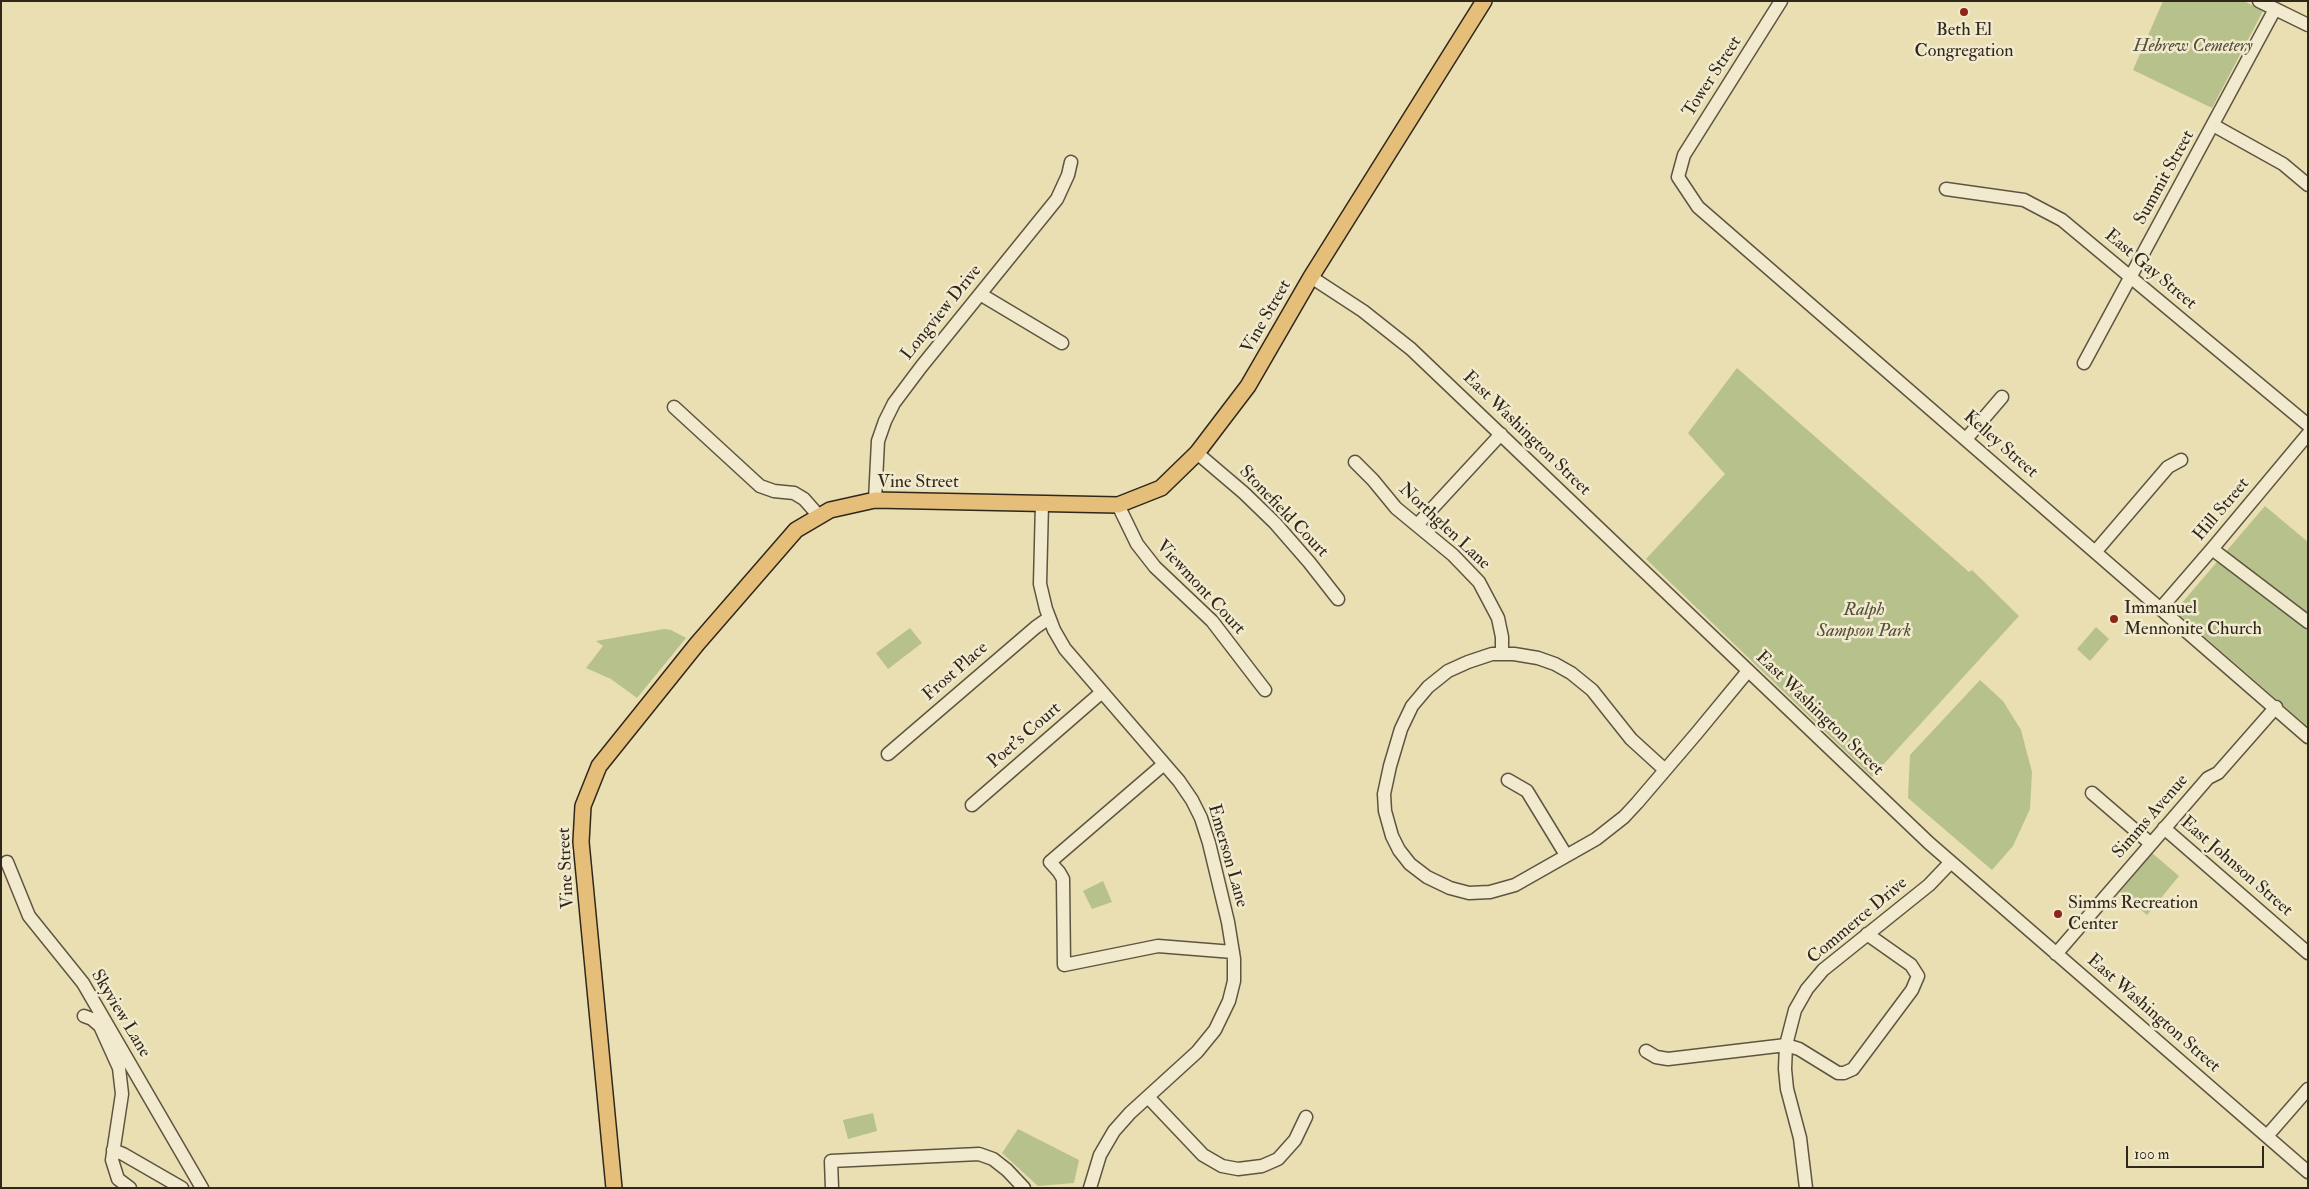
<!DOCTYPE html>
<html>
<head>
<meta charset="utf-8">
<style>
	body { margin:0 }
	#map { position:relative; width:2309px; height:1189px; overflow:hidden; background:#eadeb3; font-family:"IM FELL Double Pica",serif }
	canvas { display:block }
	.frame { position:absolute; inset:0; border:2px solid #30271b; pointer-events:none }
	.scale { position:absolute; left:2126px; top:1146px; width:138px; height:22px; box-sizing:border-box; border:2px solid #30271b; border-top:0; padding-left:6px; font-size:15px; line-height:18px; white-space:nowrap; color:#30271b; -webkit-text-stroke:4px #f1eace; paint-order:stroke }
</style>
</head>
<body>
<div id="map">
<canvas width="2309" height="1189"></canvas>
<div class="frame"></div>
<div class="scale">100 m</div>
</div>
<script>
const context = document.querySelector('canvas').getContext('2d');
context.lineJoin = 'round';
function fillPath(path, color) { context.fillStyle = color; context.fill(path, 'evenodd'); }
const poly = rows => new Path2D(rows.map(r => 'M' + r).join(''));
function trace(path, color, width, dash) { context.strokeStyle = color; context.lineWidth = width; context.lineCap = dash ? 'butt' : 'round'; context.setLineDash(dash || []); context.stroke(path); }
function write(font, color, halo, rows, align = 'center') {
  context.font = font + ' "IM FELL Double Pica",serif'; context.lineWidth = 5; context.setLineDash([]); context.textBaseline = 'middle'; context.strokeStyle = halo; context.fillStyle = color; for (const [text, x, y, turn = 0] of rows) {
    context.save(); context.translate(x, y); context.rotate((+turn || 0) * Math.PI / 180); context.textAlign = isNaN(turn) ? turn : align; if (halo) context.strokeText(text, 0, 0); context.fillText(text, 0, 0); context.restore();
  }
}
const green = poly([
	[2163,1,2244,1,2263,11,2212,108,2133,70],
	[1737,368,1969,572,1972,570,2019,616,1872,777,1646,559,1725,474,1688,433],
	[2265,506,2308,542,2308,727,2175,611],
	[2096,627,2109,639,2090,661,2077,649],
	[910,628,922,643,888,669,876,653],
	[664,629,671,630,686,638,637,698,611,679,586,668,603,646,596,641],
	[1980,680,2003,701,2021,730,2032,772,2030,809,2013,846,1992,870,1908,798,1910,755],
	[2152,853,2179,876,2147,915,2120,892],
	[1103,881,1112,902,1092,909,1083,891],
	[873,1113,877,1131,848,1139,843,1120],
	[1018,1129,1079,1160,1074,1183,1038,1186,1002,1153]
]);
const minor = poly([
	[1781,1,1684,155,1678,177,1698,207,2308,737],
	[2259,1,2308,25],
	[2213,125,2283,164,2308,185],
	[1946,189,2024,200,2062,220,2308,425],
	[1311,277,1363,311,1411,349,1929,843,2308,1172],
	[980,294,1062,343],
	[2084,363,2275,9],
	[674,407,760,486,774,491,794,493,804,499,819,516],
	[1966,439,2002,397],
	[1197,453,1244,493,1275,523,1309,562,1338,599],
	[1355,462,1373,480,1396,508,1453,555,1479,582,1498,618,1502,637,1502,654],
	[875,500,878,441,885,421,894,403,921,367,1057,199,1068,175,1071,162],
	[1042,503,1040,584,1046,609,1054,630,1065,649,1179,781,1192,800,1201,818,1209,843,1228,922,1234,959,1234,981,1229,1001,1215,1030,1197,1052,1130,1113,1114,1131,1100,1155,1090,1188],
	[1118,505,1137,544,1155,567,1212,621,1265,690],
	[1417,525,1501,434],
	[2212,549,2308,622],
	[2096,551,2168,467,2181,460],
	[2161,608,2212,549,2308,434],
	[888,754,1036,627,1049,618],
	[1164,764,1050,862,1059,872,1063,879,1064,965,1158,946,1233,952],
	[1665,770,1631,739,1592,690,1571,673,1555,664,1538,658,1514,654,1492,654,1468,662,1448,671,1428,687,1412,706,1401,729,1390,766,1384,794,1385,811,1392,836,1399,850,1410,864,1427,877,1450,888,1469,893,1490,892,1515,885,1596,839,1624,817,1637,803,1696,734,1748,671],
	[1508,780,1527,791,1566,855],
	[2092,793,2150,843],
	[972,805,1102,692],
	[2164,828,2308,953],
	[7,862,29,916,83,983,202,1188],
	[2056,954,2208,778,2218,773,2276,707],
	[84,1016,92,1019,100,1026,119,1068,122,1094,112,1160,118,1179,130,1188],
	[1646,1051,1656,1057,1668,1059,1786,1045,1799,1049,1838,1073,1844,1073,1853,1069,1912,990,1918,976,1911,965,1867,934],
	[1148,1097,1203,1155,1222,1166,1238,1169,1262,1166,1278,1159,1295,1140,1306,1117],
	[2267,1136,2308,1089],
	[113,1150,123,1154,182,1188],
	[832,1188,831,1161,979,1154,993,1159,1007,1170,1024,1188],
	[1806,1188,1800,1138,1787,1089,1785,1069,1786,1045,1795,1010,1807,989,1823,970,1929,885,1951,862]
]);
const major = poly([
	[614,1188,581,842,583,806,599,766,697,644,796,530,830,510,875,500,1118,505,1161,488,1197,453,1248,386,1311,277,1484,1]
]);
const markers = [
	[1964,12,5,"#8f2418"],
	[2114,619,5,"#8f2418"],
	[2058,914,5,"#8f2418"]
];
const poiNames = [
	["Beth El",1964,31,"center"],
	["Congregation",1964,52,"center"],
	["Immanuel",2124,609],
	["Mennonite Church",2124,630],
	["Simms Recreation",2068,904],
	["Center",2068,925]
];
const parkNames = [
	["Hebrew Cemetery",2193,47],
	["Ralph",1864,611],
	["Sampson Park",1864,632]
];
const streetNames = [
	["Tower Street",1713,77,-57],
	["Summit Street",2165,178,-61],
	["East Gay Street",2150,270,40],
	["Longview Drive",942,313,-51],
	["Vine Street",1267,317,-60],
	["East Washington Street",1526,434,44],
	["Kelley Street",2000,445,41],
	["Vine Street",918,483],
	["Hill Street",2222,510,-50],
	["Stonefield Court",1283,512,46],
	["Northglen Lane",1444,527,43],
	["Viewmont Court",1200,588,47],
	["Frost Place",956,672,-41],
	["East Washington Street",1819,714,44],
	["Poet's Court",1025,736,-41],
	["Simms Avenue",2151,817,-49],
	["Emerson Lane",1227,856,74],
	["East Johnson Street",2236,867,41],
	["Vine Street",567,868,-93],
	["Commerce Drive",1858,921,-40],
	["Skyview Lane",120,1014,59],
	["East Washington Street",2153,1014,41]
];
fillPath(green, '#b7c18c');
trace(minor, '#5e5541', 15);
trace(major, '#30271b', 18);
trace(minor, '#f1eace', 12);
trace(major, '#e5bf7a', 15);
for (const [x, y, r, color] of markers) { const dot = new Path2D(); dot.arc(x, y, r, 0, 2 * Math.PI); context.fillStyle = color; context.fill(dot); trace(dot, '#f1eace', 2); }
write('18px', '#30271b', '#f1eace', poiNames, 'left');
write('italic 18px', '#524e37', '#f1eace', parkNames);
write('18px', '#30271b', '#f1eace', streetNames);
</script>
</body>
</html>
